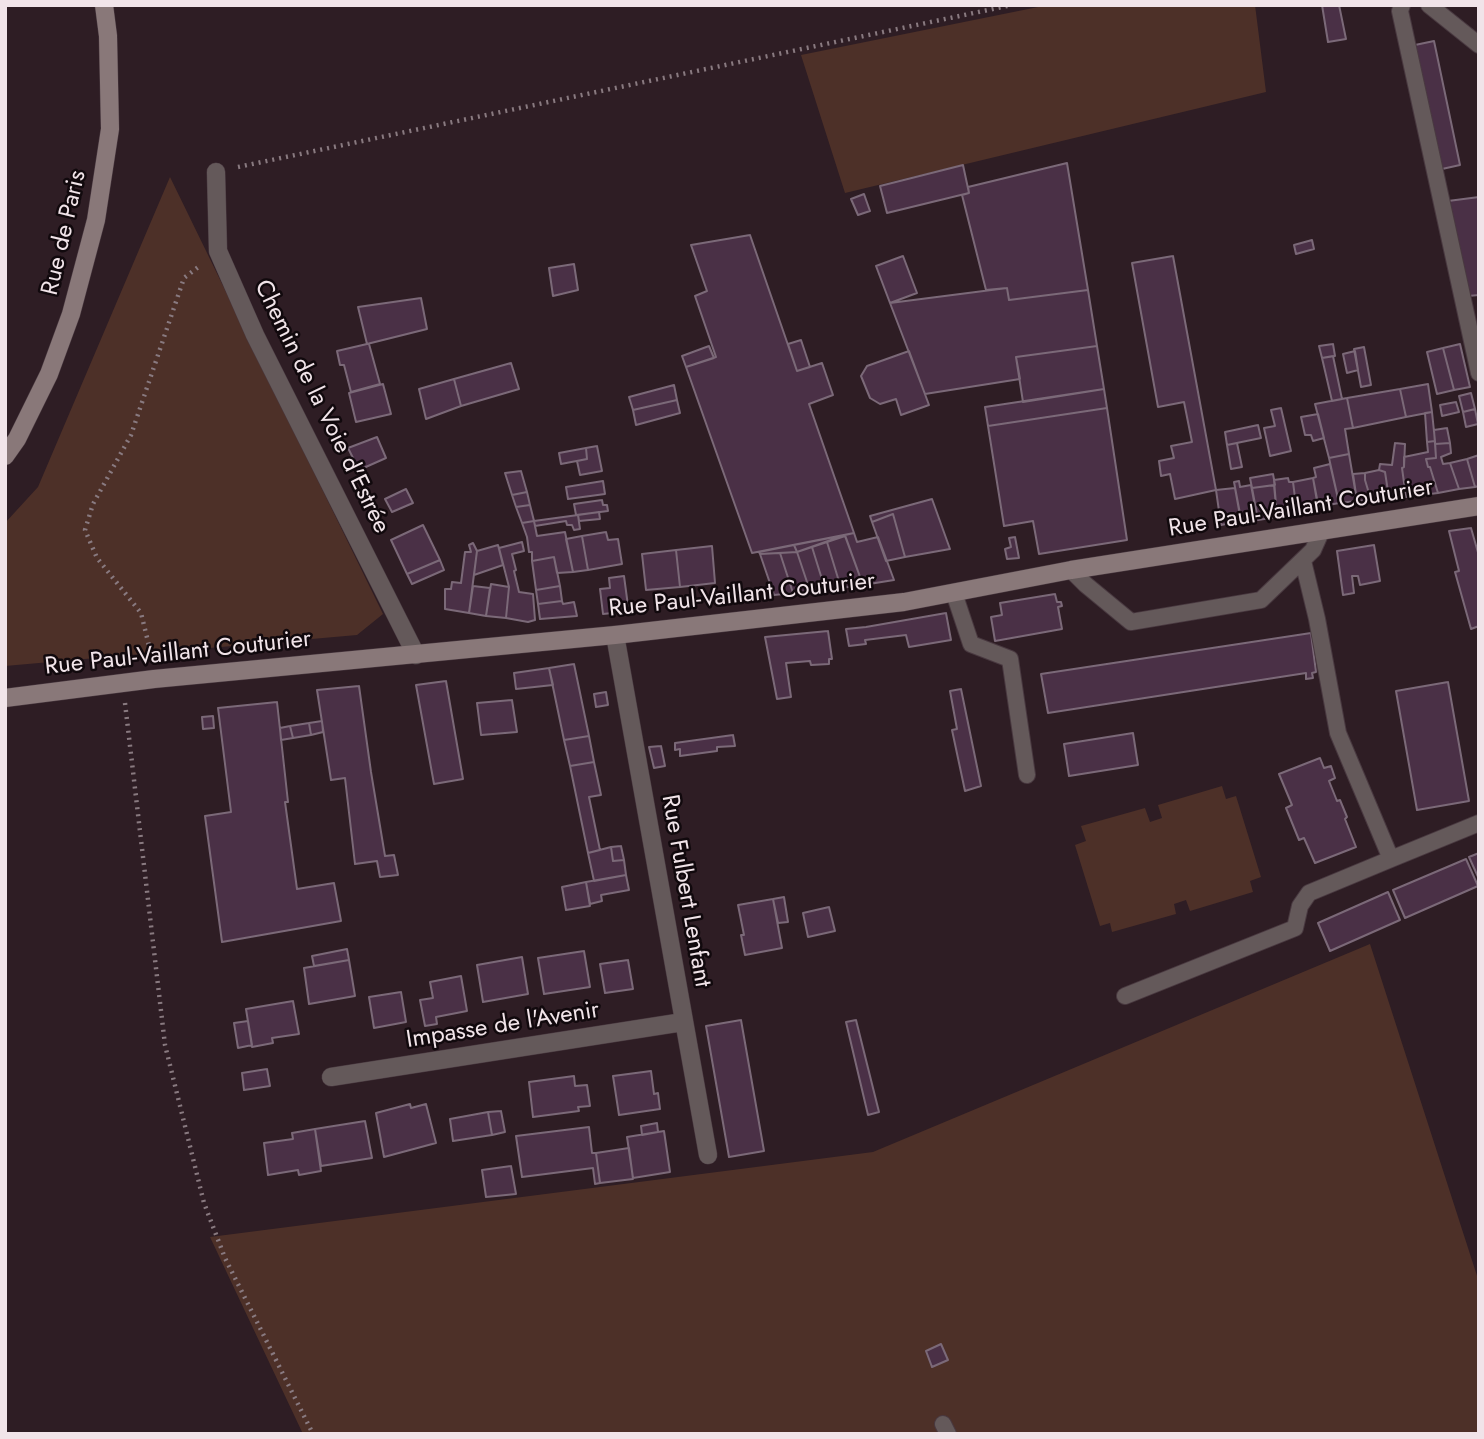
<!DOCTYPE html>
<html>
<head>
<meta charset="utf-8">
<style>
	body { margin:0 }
	#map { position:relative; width:1484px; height:1439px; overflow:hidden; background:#2e1d24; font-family:Jost,sans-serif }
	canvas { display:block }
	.frame { position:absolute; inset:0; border:7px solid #f1e4e9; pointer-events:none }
</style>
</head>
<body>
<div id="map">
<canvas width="1484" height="1439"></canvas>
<div class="frame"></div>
</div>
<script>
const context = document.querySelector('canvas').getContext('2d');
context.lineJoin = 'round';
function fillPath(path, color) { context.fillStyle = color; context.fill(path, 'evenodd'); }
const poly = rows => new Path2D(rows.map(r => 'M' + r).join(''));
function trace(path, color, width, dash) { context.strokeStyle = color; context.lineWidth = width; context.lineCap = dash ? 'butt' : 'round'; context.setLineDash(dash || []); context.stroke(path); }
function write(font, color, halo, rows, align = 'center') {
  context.font = font + ' Jost,sans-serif'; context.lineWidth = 5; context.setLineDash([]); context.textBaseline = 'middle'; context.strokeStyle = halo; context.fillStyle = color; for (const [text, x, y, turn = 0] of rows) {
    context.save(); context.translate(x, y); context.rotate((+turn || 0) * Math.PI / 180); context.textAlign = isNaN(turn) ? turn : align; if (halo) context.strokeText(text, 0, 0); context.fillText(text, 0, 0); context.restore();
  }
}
const green = poly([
	[1048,5,1255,5,1266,92,845,193,801,55],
	[170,177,383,614,357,635,5,666,5,523,38,487],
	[1222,786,1226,799,1236,796,1261,877,1250,881,1253,892,1190,911,1186,900,1174,904,1176,914,1112,932,1110,923,1100,926,1075,845,1086,841,1081,826,1145,808,1150,822,1162,818,1158,805],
	[1370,944,1479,1282,1479,1434,303,1434,210,1237,873,1152]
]);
const building = poly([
	[1322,5,1339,5,1346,39,1328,42,1322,5],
	[1434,41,1460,165,1442,169,1415,45,1434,41],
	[1067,163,1088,290,1009,300,1007,288,986,290,962,195,969,193,968,187,1067,163],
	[963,165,969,193,887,213,880,186,963,165],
	[864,194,870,211,858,215,851,199,864,194],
	[1479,197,1479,295,1468,296,1448,201,1479,197],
	[750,235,797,371,822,363,833,395,809,404,854,533,752,553,686,367,716,357,695,296,707,291,691,245,750,235],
	[1312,240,1314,249,1296,254,1294,245,1312,240],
	[903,256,917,293,890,303,876,266,903,256],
	[1173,256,1216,490,1175,499,1170,474,1161,476,1159,461,1174,458,1171,446,1192,442,1184,402,1158,407,1132,263,1173,256],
	[574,264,578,290,553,296,549,268,574,264],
	[1007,288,1009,300,1088,290,1097,346,1016,357,1020,379,925,394,890,303,1007,288],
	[421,298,427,329,367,344,358,307,421,298],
	[801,340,810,367,797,371,788,344,801,340],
	[367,344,369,344,380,384,351,392,344,365,340,365,337,351,367,344],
	[1333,344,1335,356,1322,358,1319,346,1333,344],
	[1460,344,1470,387,1454,390,1443,348,1460,344],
	[709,346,714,358,686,367,682,356,709,346],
	[1097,346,1104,389,1023,402,1016,357,1097,346],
	[1364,347,1371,385,1361,387,1354,349,1364,347],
	[1443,348,1454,390,1437,394,1427,352,1443,348],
	[909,351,929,405,901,415,896,399,880,404,870,398,861,376,867,366,909,351],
	[1355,351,1358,370,1347,373,1343,354,1355,351],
	[1333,356,1342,399,1332,401,1322,358,1333,356],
	[511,363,519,389,461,406,454,379,511,363],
	[454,379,461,406,426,419,419,389,454,379],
	[383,384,391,414,356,422,349,393,383,384],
	[1428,384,1432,412,1406,417,1400,389,1428,384],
	[674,385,677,400,633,410,629,397,674,385],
	[1104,389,1107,408,988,426,985,407,1104,389],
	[1400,389,1406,417,1353,428,1347,398,1400,389],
	[1471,393,1475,409,1463,412,1459,396,1471,393],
	[1347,398,1353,428,1345,429,1349,454,1329,458,1315,404,1347,398],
	[677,400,680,413,636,425,633,410,677,400],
	[1456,402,1459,412,1442,416,1440,405,1456,402],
	[1107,408,1127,540,1039,554,1033,521,1004,526,988,426,1107,408],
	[1281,408,1291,451,1270,456,1264,428,1275,426,1271,410,1281,408],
	[1475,409,1478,424,1466,427,1463,412,1475,409],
	[1432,412,1435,441,1427,442,1425,413,1432,412],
	[1318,414,1324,438,1313,441,1311,435,1305,435,1301,417,1318,414],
	[1258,425,1261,438,1227,445,1225,432,1258,425],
	[1447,428,1450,443,1435,444,1434,430,1447,428],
	[377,437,386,458,359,470,348,448,377,437],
	[1435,441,1436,458,1426,459,1428,467,1430,467,1438,493,1406,497,1402,468,1404,467,1404,457,1428,452,1427,442,1435,441],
	[1237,443,1242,467,1231,469,1227,445,1237,443],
	[1395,443,1405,444,1404,467,1402,468,1406,497,1389,498,1385,472,1379,470,1380,464,1392,465,1395,443],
	[1450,443,1451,453,1441,457,1443,464,1450,463,1459,489,1438,493,1430,467,1428,467,1426,459,1436,458,1435,444,1450,443],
	[597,446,602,471,580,475,577,461,587,459,586,448,597,446],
	[586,448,587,459,561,464,559,453,586,448],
	[1349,454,1357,501,1339,503,1329,458,1349,454],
	[1479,455,1479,486,1475,487,1467,459,1479,455],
	[1467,459,1475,487,1459,489,1450,463,1467,459],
	[1330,464,1339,503,1318,507,1313,478,1316,477,1314,468,1330,464],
	[1379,470,1385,472,1389,498,1371,500,1365,480,1365,473,1379,470],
	[521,471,527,492,512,495,505,473,521,471],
	[1365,473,1365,480,1371,500,1357,501,1353,474,1365,473],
	[1273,474,1275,485,1252,488,1250,478,1273,474],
	[1288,478,1289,482,1293,482,1297,513,1277,517,1274,480,1288,478],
	[1313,478,1319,509,1297,513,1293,482,1313,478],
	[603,481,605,494,568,499,566,487,603,481],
	[1239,481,1240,487,1251,485,1257,517,1241,519,1234,482,1239,481],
	[1274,485,1277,517,1258,520,1252,488,1274,485],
	[1235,488,1241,521,1221,525,1216,490,1235,488],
	[406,489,413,503,392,512,385,499,406,489],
	[527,492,530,505,516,507,512,495,527,492],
	[932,499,950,549,905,557,893,514,872,522,870,516,932,499],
	[602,500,603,505,607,505,608,511,576,515,574,504,602,500],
	[530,505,534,521,522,523,516,507,530,505],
	[599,512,600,519,579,521,578,515,599,512],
	[893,514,905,557,886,561,872,522,893,514],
	[578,515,580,529,574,530,572,525,567,525,566,521,535,526,534,521,578,515],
	[534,521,537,536,565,532,573,572,557,573,554,557,532,561,532,552,529,552,527,537,522,523,534,521],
	[423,525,440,560,407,574,391,540,423,525],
	[1471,528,1479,556,1479,626,1471,629,1455,572,1459,571,1449,531,1471,528],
	[606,532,608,540,618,539,622,564,588,570,582,536,606,532],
	[854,533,857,542,878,537,894,580,863,585,845,535,854,533],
	[845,535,797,552,794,545,845,535],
	[582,536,588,570,573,572,566,539,582,536],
	[845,536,863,585,841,588,827,542,845,536],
	[1015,537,1019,558,1007,559,1005,549,1011,547,1009,538,1015,537],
	[522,542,524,551,512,554,516,570,514,571,519,592,533,594,535,620,528,622,506,618,509,587,499,548,522,542],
	[827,542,841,588,825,589,812,547,827,542],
	[473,543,477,551,469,613,445,609,445,589,451,589,452,582,461,583,465,552,471,552,469,545,473,543],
	[498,545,503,565,474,575,477,551,498,545],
	[794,545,797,552,760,554,759,552,794,545],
	[1374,545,1380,581,1360,585,1358,576,1352,576,1354,593,1343,595,1337,551,1374,545],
	[712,546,715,583,680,587,676,550,712,546],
	[812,547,825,589,810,591,797,552,812,547],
	[676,550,680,587,646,590,642,554,676,550],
	[797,552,810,591,793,593,780,553,797,552],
	[780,553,793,593,774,595,760,554,780,553],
	[554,557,560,586,536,590,532,561,554,557],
	[440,560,444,570,412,584,407,574,440,560],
	[624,576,628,606,620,607,621,612,603,614,600,589,610,588,609,578,624,576],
	[491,584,509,587,506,618,486,616,491,584],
	[473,586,490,588,486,616,469,613,473,586],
	[560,586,562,601,538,604,536,590,560,586],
	[1055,594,1057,602,1061,602,1062,606,1058,607,1062,629,995,641,991,617,1002,615,1000,603,1055,594],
	[562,601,563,604,574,602,577,616,540,619,538,604,562,601],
	[946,613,951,640,909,647,906,635,865,640,866,644,849,646,846,629,866,627,946,613],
	[828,631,832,659,829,659,829,664,811,665,810,661,786,663,791,697,777,699,765,637,828,631],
	[1311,633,1316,672,1312,673,1313,678,1306,679,1306,673,1048,713,1041,674,1311,633],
	[574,664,589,736,564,740,549,668,574,664],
	[549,668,553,685,516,689,514,673,549,668],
	[446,681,463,779,434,784,416,685,446,681],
	[1448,682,1469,801,1417,810,1396,691,1448,682],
	[359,686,371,772,385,856,394,855,398,875,380,877,377,861,355,864,345,778,331,780,317,690,359,686],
	[961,689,981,786,965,791,952,730,957,729,950,691,961,689],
	[606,692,608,705,596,707,594,694,606,692],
	[512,700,517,732,481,735,477,703,512,700],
	[277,702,288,802,285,802,297,889,334,883,341,921,222,942,205,816,231,812,218,708,277,702],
	[213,716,214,728,203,729,202,717,213,716],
	[322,721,323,732,311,735,309,723,322,721],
	[309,723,311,735,293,738,290,726,309,723],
	[290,726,293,738,281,740,280,728,290,726],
	[1133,733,1138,765,1069,776,1064,744,1133,733],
	[733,735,735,746,717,747,717,751,680,756,680,749,675,750,675,743,733,735],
	[589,736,594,762,570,766,564,740,589,736],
	[661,746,665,766,654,768,649,747,661,746],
	[1320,758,1324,768,1331,766,1335,778,1329,781,1337,801,1340,800,1347,817,1345,819,1356,847,1315,863,1304,838,1299,840,1286,808,1292,805,1279,774,1320,758],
	[594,762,601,795,589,797,600,850,588,853,570,766,594,762],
	[621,846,624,860,613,861,611,847,621,846],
	[611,847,613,861,624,860,626,875,594,881,588,853,611,847],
	[1479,853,1479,879,1469,857,1479,853],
	[1466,859,1478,886,1405,918,1393,890,1466,859],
	[626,875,629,890,601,895,602,901,590,904,586,882,626,875],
	[586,882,590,906,566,910,562,887,586,882],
	[1388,892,1400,920,1330,951,1318,923,1388,892],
	[784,897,788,922,778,923,773,899,784,897],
	[773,899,782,948,745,955,741,935,744,935,738,905,773,899],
	[829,907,835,931,808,937,803,913,829,907],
	[347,949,349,960,314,966,312,956,347,949],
	[584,951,590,987,544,994,538,958,584,951],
	[522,957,528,994,483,1002,477,965,522,957],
	[349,960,355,996,309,1004,304,968,349,960],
	[628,960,633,989,605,993,600,964,628,960],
	[461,976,467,1011,436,1017,437,1024,425,1026,420,1000,433,998,430,982,461,976],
	[401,992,406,1022,374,1028,369,997,401,992],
	[293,1001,299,1034,272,1038,273,1043,252,1047,246,1009,293,1001],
	[741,1020,764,1151,729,1157,706,1026,741,1020],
	[856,1020,879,1112,868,1115,846,1022,856,1020],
	[248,1021,252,1045,238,1048,234,1023,248,1021],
	[267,1069,270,1086,244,1090,242,1073,267,1069],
	[651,1071,654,1094,658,1093,660,1109,619,1115,613,1076,651,1071],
	[574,1076,575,1086,587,1085,590,1106,578,1107,579,1111,533,1117,529,1082,574,1076],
	[410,1104,411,1108,426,1104,436,1143,384,1157,376,1113,410,1104],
	[501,1111,505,1132,492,1135,488,1112,501,1111],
	[488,1112,492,1135,453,1141,450,1119,488,1112],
	[365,1121,372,1158,321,1166,315,1129,365,1121],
	[657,1123,658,1132,642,1135,641,1126,657,1123],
	[589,1127,592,1153,596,1153,600,1183,595,1184,593,1168,522,1177,516,1136,589,1127],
	[315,1129,321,1171,299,1175,298,1170,268,1175,264,1143,293,1139,292,1133,315,1129],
	[664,1131,670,1172,633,1178,627,1137,664,1131],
	[629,1148,633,1179,600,1183,596,1153,629,1148],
	[511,1166,516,1194,486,1197,482,1170,511,1166],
	[941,1344,948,1360,932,1367,926,1351,941,1344]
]);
const path = poly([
	[238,167,1012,5],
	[152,658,141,613,97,558,85,530,93,504,131,435,184,278,201,265],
	[125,703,165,1045,204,1203,225,1258,313,1434]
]);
const lane = poly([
	[1402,5,1400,11,1479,373],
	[1429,5,1479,45],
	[1071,570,1085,584,1131,622,1261,600,1313,550,1321,532],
	[954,593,971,644,1010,659,1027,775],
	[1391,859,1479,823],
	[1125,996,1295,928,1300,906,1309,893,1391,859,1338,733,1317,619,1303,561],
	[943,1424,948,1434]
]);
const street = poly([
	[216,172,218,251,255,335,416,655],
	[615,635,708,1155],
	[331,1077,683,1022]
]);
const secondary = poly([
	[5,456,17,439,49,374,71,314,96,220,110,129,108,36,104,5],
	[5,698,154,679,615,635,904,602,1071,570,1479,506]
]);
const streetNames = [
	["Rue de Paris",65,233,-77],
	["Chemin de la Voie d'Estrée",321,407,64],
	["Rue Paul-Vaillant Couturier",1301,509,-9],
	["Rue Paul-Vaillant Couturier",742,596,-6],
	["Rue Paul-Vaillant Couturier",178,654,-6],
	["Rue Fulbert Lenfant",685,891,80],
	["Impasse de l'Avenir",503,1026,-9]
];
fillPath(green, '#4d3028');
fillPath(building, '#4a3046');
trace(building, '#7b6978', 2);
trace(lane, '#493940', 18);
trace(street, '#493940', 19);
trace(secondary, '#493940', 19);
trace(path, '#897a80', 4.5, [2, 5]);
trace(lane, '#64595a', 16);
trace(street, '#64595a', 18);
trace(secondary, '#897879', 18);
write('24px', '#f1e4e9', '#11090d', streetNames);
</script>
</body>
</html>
